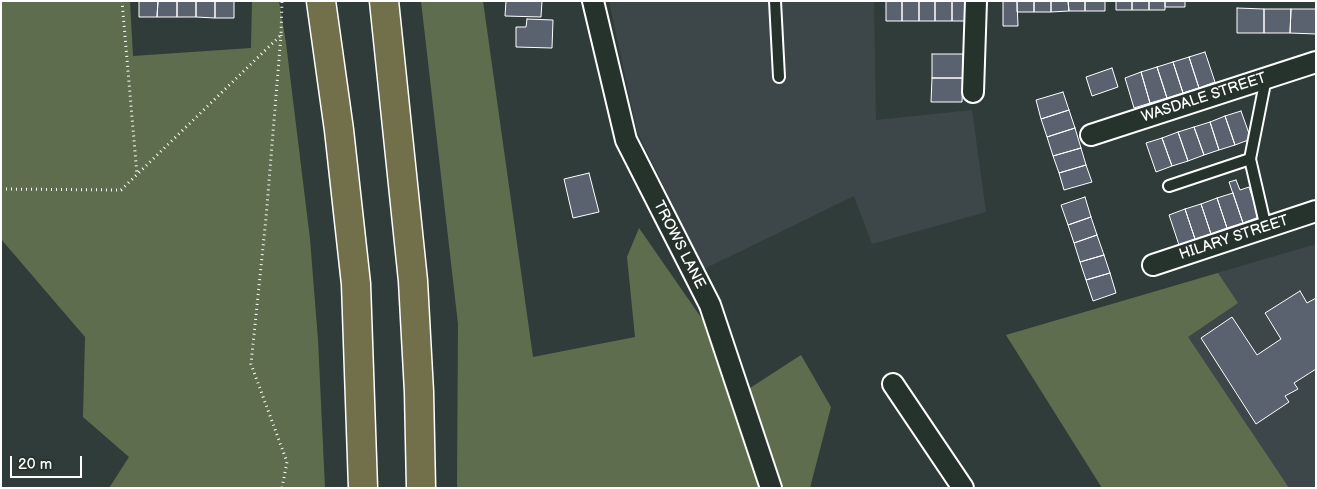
<!DOCTYPE html>
<html>
<head>
<meta charset="utf-8">
<style>
	body { margin:0 }
	#map { position:relative; width:1317px; height:489px; overflow:hidden; background:#303c3a; font-family:"Balsamiq Sans",sans-serif }
	canvas { display:block }
	.frame { position:absolute; inset:0; border:2px solid #fff; pointer-events:none }
	.scale { position:absolute; left:10px; top:456px; width:72px; height:22px; box-sizing:border-box; border:2px solid #fff; border-top:0; padding-left:6px; font-size:15px; line-height:18px; white-space:nowrap; color:#fff; -webkit-text-stroke:4px #26332d; paint-order:stroke }
</style>
</head>
<body>
<div id="map">
<canvas width="1317" height="489"></canvas>
<div class="frame"></div>
<div class="scale">20 m</div>
</div>
<script>
const context = document.querySelector('canvas').getContext('2d');
context.lineJoin = 'round';
function fillPath(path, color) { context.fillStyle = color; context.fill(path, 'evenodd'); }
const poly = rows => new Path2D(rows.map(r => 'M' + r).join(''));
function trace(path, color, width, dash) { context.strokeStyle = color; context.lineWidth = width; context.lineCap = dash ? 'butt' : 'round'; context.setLineDash(dash || []); context.stroke(path); }
function write(font, color, halo, rows, align = 'center') {
  context.font = font + ' "Balsamiq Sans",sans-serif'; context.lineWidth = 4.5; context.setLineDash([]); context.textBaseline = 'middle'; context.strokeStyle = halo; context.fillStyle = color; for (const [text, x, y, turn = 0] of rows) {
    context.save(); context.translate(x, y); context.rotate((+turn || 0) * Math.PI / 180); context.textAlign = isNaN(turn) ? turn : align; if (halo) context.strokeText(text, 0, 0); context.fillText(text, 0, 0); context.restore();
  }
}
const built = poly([
	[609,1,874,1,876,120,972,110,986,212,872,244,854,196,704,269,637,131],
	[1316,244,1316,488,1102,488,1006,335]
]);
const green = poly([
	[1,1,130,1,133,56,251,48,252,1,279,1,286,43,310,239,318,340,325,488,109,488,129,457,83,417,85,337,1,239],
	[421,1,483,1,533,357,635,337,627,257,639,228,750,388,801,355,831,407,810,488,457,488,458,324],
	[1218,273,1238,303,1188,337,1289,488,1102,488,1006,335]
]);
const building = poly([
	[139,1,158,1,157,17,139,17,139,1],
	[158,1,177,1,177,17,157,17,158,1],
	[177,1,196,1,196,17,177,17,177,1],
	[196,1,215,1,215,18,196,17,196,1],
	[215,1,234,1,234,18,215,18,215,1],
	[506,1,542,1,541,17,505,16,506,1],
	[886,1,902,1,902,21,886,21,886,1],
	[902,1,919,1,919,21,902,21,902,1],
	[919,1,935,1,935,21,919,21,919,1],
	[935,1,952,1,952,21,935,21,935,1],
	[952,1,968,1,969,21,952,21,952,1],
	[1003,1,1017,1,1018,26,1003,26,1003,1],
	[1017,1,1034,1,1034,12,1017,12,1017,1],
	[1034,1,1051,1,1051,12,1034,12,1034,1],
	[1051,1,1068,1,1069,11,1051,12,1051,1],
	[1068,1,1085,1,1085,11,1069,11,1068,1],
	[1085,1,1105,1,1105,11,1085,11,1085,1],
	[1116,1,1132,1,1132,10,1116,10,1116,1],
	[1132,1,1149,1,1149,10,1132,10,1132,1],
	[1149,1,1165,1,1165,10,1149,10,1149,1],
	[1165,1,1185,1,1185,7,1165,7,1165,1],
	[1237,8,1264,9,1264,33,1237,33,1237,8],
	[1264,9,1291,9,1290,33,1264,33,1264,9],
	[1291,9,1316,9,1316,34,1290,33,1291,9],
	[527,19,553,20,552,48,516,47,516,27,526,27,527,19],
	[1205,52,1215,82,1199,88,1189,57,1205,52],
	[932,54,963,54,963,78,932,78,932,54],
	[1189,57,1199,88,1183,93,1173,62,1189,57],
	[1173,62,1183,93,1167,98,1157,67,1173,62],
	[1157,67,1167,98,1150,103,1141,72,1157,67],
	[1112,68,1118,87,1092,96,1086,77,1112,68],
	[1141,72,1150,103,1134,108,1125,78,1141,72],
	[932,78,963,78,962,102,931,102,932,78],
	[1063,92,1069,110,1041,119,1036,100,1063,92],
	[1069,110,1075,128,1047,137,1041,119,1069,110],
	[1241,111,1251,139,1235,145,1225,116,1241,111],
	[1225,116,1235,145,1219,150,1210,122,1225,116],
	[1210,122,1219,150,1204,155,1194,127,1210,122],
	[1194,127,1204,155,1188,161,1178,132,1194,127],
	[1075,128,1081,148,1053,156,1047,137,1075,128],
	[1178,132,1188,161,1172,166,1162,138,1178,132],
	[1162,138,1172,166,1156,172,1146,143,1162,138],
	[1081,148,1086,165,1059,173,1053,156,1081,148],
	[1086,165,1092,182,1064,190,1059,173,1086,165],
	[589,173,599,212,573,218,564,179,589,173],
	[1236,180,1240,190,1249,187,1259,217,1243,223,1229,182,1236,180],
	[1233,193,1243,223,1227,228,1217,198,1233,193],
	[1085,197,1091,217,1068,225,1061,205,1085,197],
	[1217,198,1227,228,1211,234,1201,204,1217,198],
	[1201,204,1211,234,1195,239,1185,209,1201,204],
	[1185,209,1195,239,1179,245,1169,215,1185,209],
	[1091,217,1097,235,1074,243,1068,225,1091,217],
	[1097,235,1104,255,1080,262,1074,243,1097,235],
	[1104,255,1110,273,1086,280,1080,262,1104,255],
	[1110,273,1116,293,1093,301,1086,280,1110,273],
	[1300,291,1307,303,1316,298,1316,369,1294,383,1298,389,1285,396,1289,402,1256,424,1201,338,1232,317,1257,355,1281,339,1265,313,1300,291]
]);
const path = poly([
	[122,1,137,175],
	[281,35,266,218,251,364,287,462,282,488],
	[1,189,121,190,281,35,282,1]
]);
const service = poly([
	[775,1,779,77],
	[1250,159,1266,228],
	[1169,186,1250,159,1266,78]
]);
const minor = poly([
	[593,1,626,140,710,305,771,488],
	[973,92,976,1],
	[1091,135,1316,62],
	[1153,265,1316,211],
	[893,384,963,488]
]);
const motorway = poly([
	[321,1,339,130,356,284,363,488],
	[384,1,413,281,419,392,421,488]
]);
const streetNames = [
	["WASDALE STREET",1204,98,-18],
	["HILARY STREET",1234,238,-18],
	["TROWS LANE",679,245,63]
];
fillPath(built, '#3d474a');
fillPath(green, '#5f6d4f');
fillPath(building, '#5a626f');
trace(building, '#fff', 1);
trace(service, '#fff', 14);
trace(minor, '#fff', 24);
trace(motorway, '#fff', 31);
trace(path, '#fff', 3, [1, 4]);
trace(service, '#26332d', 10);
trace(minor, '#26332d', 20);
trace(motorway, '#71704a', 28);
write('15px', '#fff', '#26332d', streetNames);
</script>
</body>
</html>
